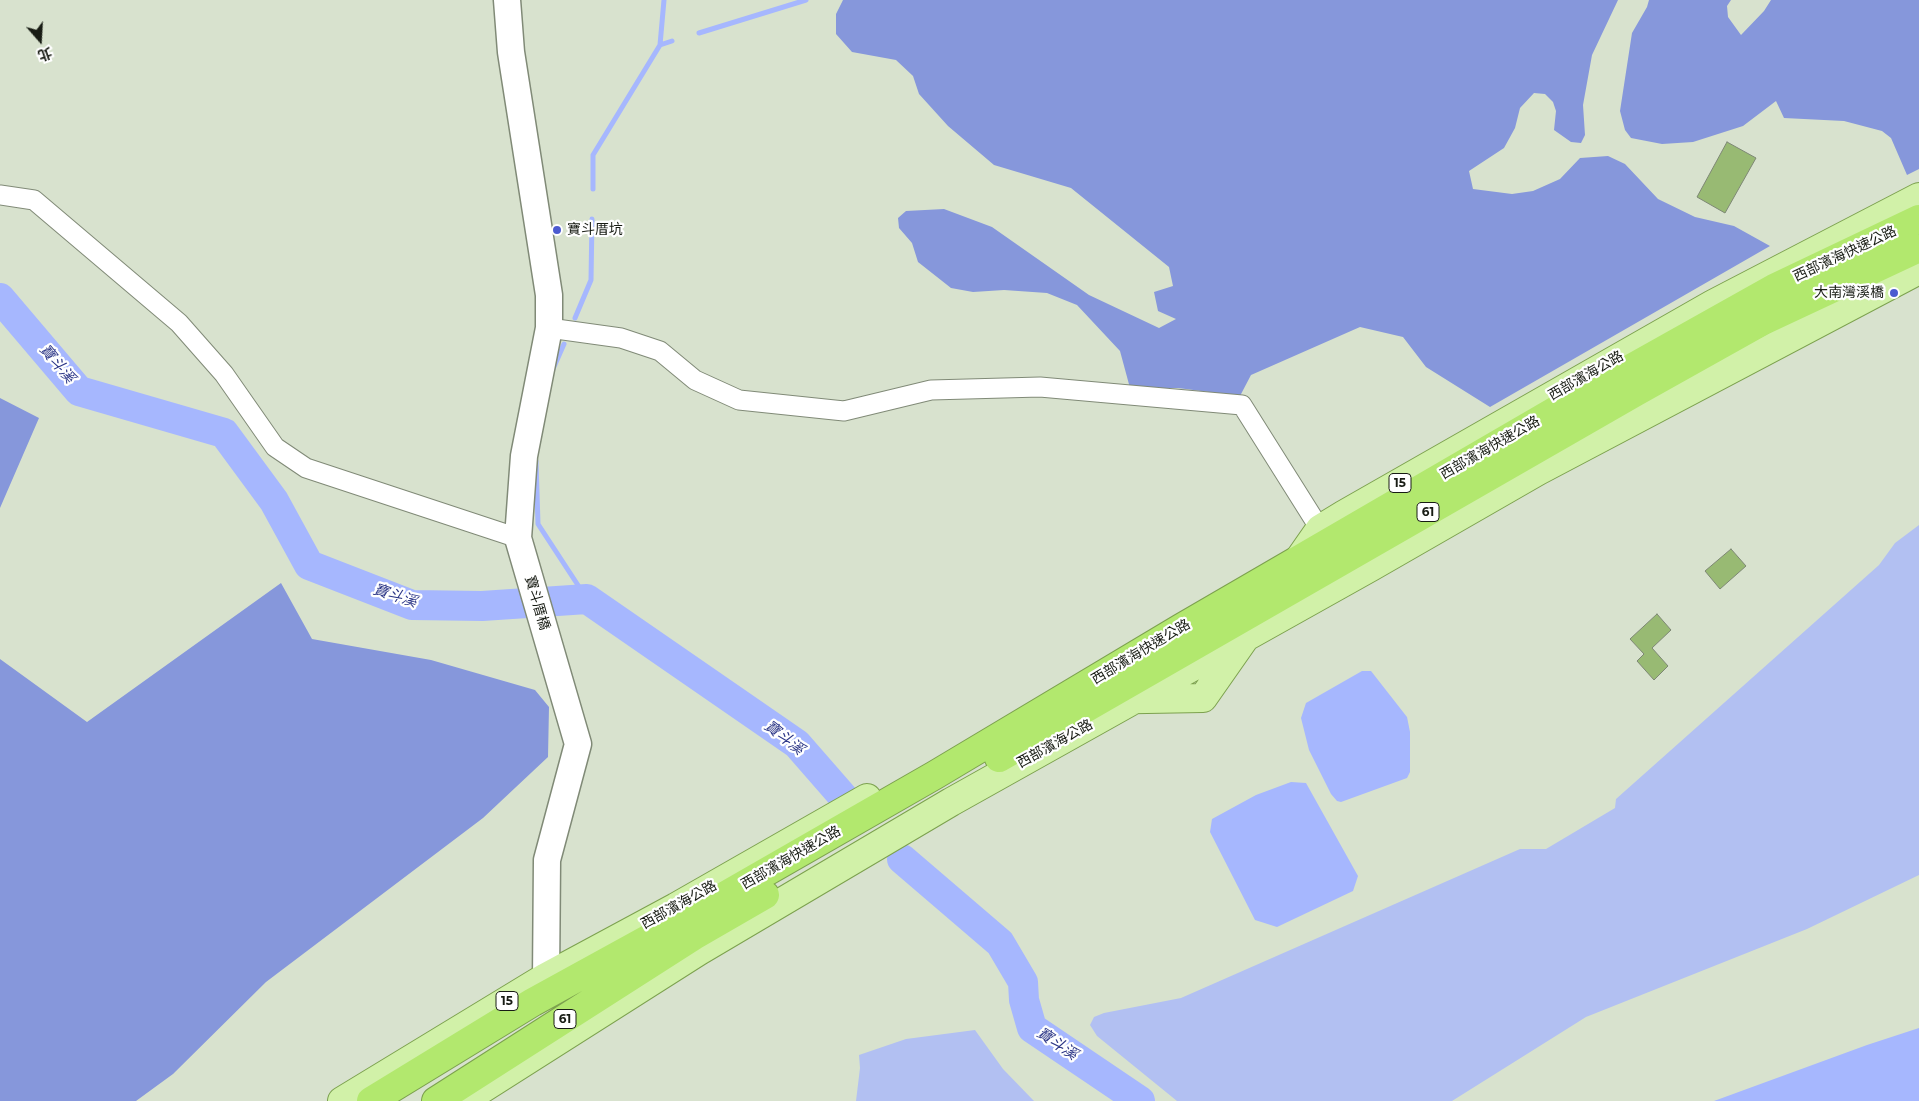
<!DOCTYPE html>
<html>
<head>
<meta charset="utf-8">
<style>
	body { margin:0 }
	#map { position:relative; width:1919px; height:1101px; overflow:hidden; background:#d8e2ce; font-family:Montserrat,"Noto Sans TC",sans-serif }
	canvas { display:block }
	.north { position:absolute; left:15px; top:15px; width:50px; height:50px; -webkit-text-stroke:4px #fff; paint-order:stroke; rotate:161deg; font-size:14px; font-weight:700; line-height:20px; text-align:center; color:#181c14 }
	.north::after { content:''; display:block; margin:auto; width:18px; height:22px; background:#181c14; clip-path:polygon(50% 0,100% 100%,50% 72%,0 100%) }
</style>
</head>
<body>
<div id="map">
<canvas width="1919" height="1101"></canvas>
<div class="north">北</div>
</div>
<script>
const context = document.querySelector('canvas').getContext('2d');
context.lineJoin = 'round';
function fillPath(path, color) { context.fillStyle = color; context.fill(path, 'evenodd'); }
const poly = rows => new Path2D(rows.map(r => 'M' + r).join(''));
function trace(path, color, width, dash) { context.strokeStyle = color; context.lineWidth = width; context.lineCap = dash ? 'butt' : 'round'; context.setLineDash(dash || []); context.stroke(path); }
function write(font, color, halo, rows, align = 'center') {
  context.font = font + ' Montserrat,"Noto Sans TC",sans-serif'; context.lineWidth = 4.5; context.setLineDash([]); context.textBaseline = 'middle'; context.strokeStyle = halo; context.fillStyle = color; for (const [text, x, y, turn = 0] of rows) {
    context.save(); context.translate(x, y); context.rotate((+turn || 0) * Math.PI / 180); context.textAlign = isNaN(turn) ? turn : align; if (halo) context.strokeText(text, 0, 0); context.fillText(text, 0, 0); context.restore();
  }
}
const green = poly([
	[1919,525,1919,875,1807,929,1586,1017,1452,1101,1177,1101,1097,1036,1090,1025,1094,1017,1104,1013,1181,998,1520,849,1546,849,1615,808,1616,799,1879,565,1895,543],
	[975,1030,1003,1069,1034,1101,856,1101,860,1068,859,1055,906,1039]
]);
const forest = poly([
	[843,0,1618,0,1592,55,1583,105,1585,135,1581,143,1571,142,1554,130,1556,111,1553,102,1545,94,1534,93,1520,108,1515,128,1504,148,1469,171,1473,189,1512,194,1533,191,1560,179,1580,158,1608,156,1625,164,1658,199,1695,217,1734,226,1770,246,1490,407,1426,367,1403,337,1360,327,1251,375,1240,396,1178,388,1130,388,1120,351,1077,305,1047,293,1004,290,973,292,951,288,918,262,912,243,899,228,898,218,906,211,944,209,992,227,1089,295,1159,328,1176,319,1158,311,1154,292,1173,286,1169,267,1071,188,994,165,948,126,919,94,913,76,896,60,852,52,836,34,836,14],
	[1649,0,1731,0,1727,6,1728,17,1741,35,1764,11,1771,0,1919,0,1919,169,1907,175,1891,138,1882,131,1844,121,1784,118,1776,101,1743,126,1693,142,1662,144,1631,138,1625,130,1620,111,1632,33,1647,7],
	[0,398,39,418,0,508],
	[281,583,312,639,431,660,535,690,549,707,548,757,483,818,266,982,173,1074,136,1101,0,1101,0,659,87,722]
]);
const water = poly([
	[1362,671,1371,671,1407,717,1410,732,1410,772,1407,778,1341,802,1337,801,1331,794,1309,750,1301,718,1306,703],
	[1291,782,1306,783,1358,876,1353,891,1277,927,1255,920,1210,832,1212,819,1256,795],
	[1919,1028,1919,1101,1714,1101,1867,1045]
]);
const stream = poly([
	[699,33,806,0],
	[660,45,672,41],
	[593,189,593,155,660,45,664,0],
	[575,318,591,280,592,219],
	[553,369,564,344],
	[536,461,538,524,587,599]
]);
const river = poly([
	[0,298,79,391,224,433,274,501,309,565,412,605,482,606,587,599,797,744,845,799],
	[902,859,1000,943,1023,982,1024,1000,1032,1028,1140,1101]
]);
const building = poly([
	[1727,142,1756,158,1725,213,1697,197,1727,142],
	[1731,549,1746,566,1720,589,1705,571,1731,549],
	[1657,614,1671,630,1652,648,1668,666,1654,680,1637,661,1644,654,1630,639,1657,614]
]);
const street = poly([
	[0,195,34,200,179,323,224,374,275,447,306,468,518,538],
	[549,328,621,338,660,351,695,380,739,400,844,411,931,390,1040,387,1242,405,1320,529]
]);
const secondary = poly([
	[507,0,511,52,549,295,549,328,524,456,518,538,578,744,547,860,546,980]
]);
const primary = poly([
	[1297,562,1320,529,1343,515,1713,304,1919,197],
	[1091,700,1203,698,1273,598],
	[342,1101,546,977,676,907,867,798],
	[463,1101,699,951,951,802,1371,567,1538,471,1919,270]
]);
const highway = poly([
	[999,758,1636,392,1763,321,1919,248],
	[371,1101,533,1002,684,919,935,775,1181,628,1556,410,1774,288,1919,219],
	[436,1101,694,936,765,895]
]);
const markers = [
	[557,230,5,"#4c5bd0"],
	[1894,293,5,"#4c5bd0"]
];
const shields = [
	[1400,483,22],
	[1428,512,22],
	[507,1001,22],
	[565,1019,22]
];
const shieldNames = [
	["15",1400,483],
	["61",1428,512],
	["15",507,1001],
	["61",565,1019]
];
const poiNames = [
	["寶斗厝坑",567,230],
	["大南灣溪橋",1884,293,"right"]
];
const streetNames = [
	["西部濱海快速公路",1845,254,-25],
	["西部濱海公路",1586,376,-30],
	["西部濱海快速公路",1490,448,-30],
	["寶斗厝橋",537,603,74],
	["西部濱海快速公路",1141,652,-31],
	["西部濱海公路",1055,744,-29],
	["西部濱海快速公路",791,858,-30],
	["西部濱海公路",679,905,-29]
];
const waterNames = [
	["寶斗溪",57,364,50],
	["寶斗溪",395,596,18],
	["寶斗溪",784,738,38],
	["寶斗溪",1057,1044,34]
];
fillPath(green, '#b2c0f2');
fillPath(forest, '#8697db');
fillPath(water, '#a6b7fe');
trace(stream, '#a6b7fe', 5);
trace(river, '#a6b7fe', 30);
fillPath(building, '#98ba73');
trace(building, '#7d8774', 1);
trace(street, '#808a77', 21);
trace(secondary, '#808a77', 29);
trace(primary, '#7ca14e', 30);
trace(highway, '#7ca14e', 30);
trace(street, '#fff', 19);
trace(secondary, '#fff', 26);
trace(primary, '#d1f1a8', 28);
trace(highway, '#b2e86e', 28);
for (const [x, y, r, color] of markers) { const dot = new Path2D(); dot.arc(x, y, r, 0, 2 * Math.PI); context.fillStyle = color; context.fill(dot); trace(dot, '#fff', 2); }
for (const [x, y, w] of shields) { const box = new Path2D(); box.roundRect(x - w / 2, y - 9.5, w, 19, 4); context.fillStyle = '#fff'; context.fill(box); trace(box, '#181c14', 1); }
write('bold 12px', '#181c14', null, shieldNames);
write('14px', '#181c14', '#fff', poiNames, 'left');
write('14px', '#181c14', '#fff', streetNames);
write('italic 15px', '#2e3888', '#fff', waterNames);
</script>
</body>
</html>
